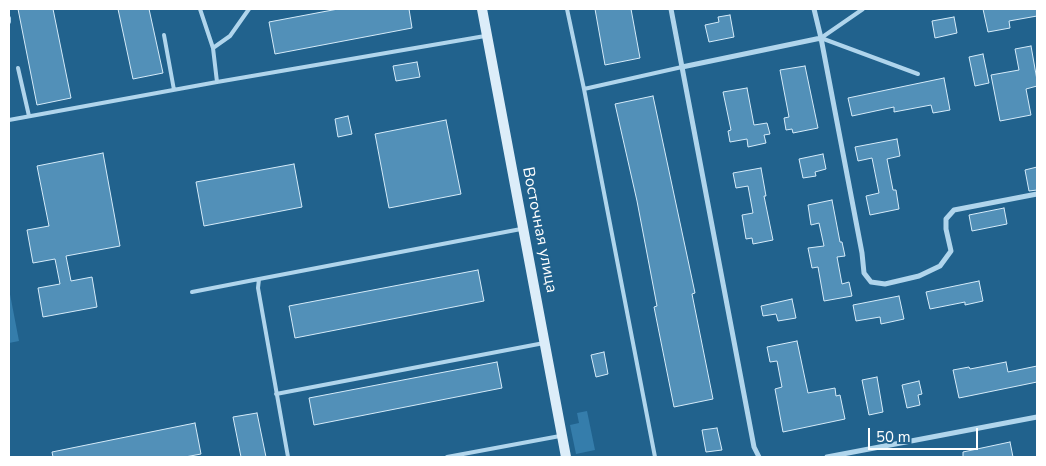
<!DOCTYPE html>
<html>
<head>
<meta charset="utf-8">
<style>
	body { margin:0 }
	#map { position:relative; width:1046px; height:466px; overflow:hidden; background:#21628d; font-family:"Nunito Sans",sans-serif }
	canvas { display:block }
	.frame { position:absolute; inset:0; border:10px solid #fff; pointer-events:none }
	.scale { position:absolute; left:868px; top:428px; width:110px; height:22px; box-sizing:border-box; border:2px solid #fff; border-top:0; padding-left:6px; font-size:15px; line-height:18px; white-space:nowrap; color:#fff; -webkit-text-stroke:4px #21628d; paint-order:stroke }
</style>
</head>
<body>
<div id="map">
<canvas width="1046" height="466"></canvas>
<div class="frame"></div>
<div class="scale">50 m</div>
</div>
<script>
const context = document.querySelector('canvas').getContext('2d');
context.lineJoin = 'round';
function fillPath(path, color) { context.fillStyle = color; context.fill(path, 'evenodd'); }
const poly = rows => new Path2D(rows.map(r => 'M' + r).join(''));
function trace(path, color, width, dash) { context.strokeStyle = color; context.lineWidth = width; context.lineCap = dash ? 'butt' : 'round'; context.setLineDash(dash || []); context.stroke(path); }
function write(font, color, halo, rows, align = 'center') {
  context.font = font + ' "Nunito Sans",sans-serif'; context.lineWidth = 4.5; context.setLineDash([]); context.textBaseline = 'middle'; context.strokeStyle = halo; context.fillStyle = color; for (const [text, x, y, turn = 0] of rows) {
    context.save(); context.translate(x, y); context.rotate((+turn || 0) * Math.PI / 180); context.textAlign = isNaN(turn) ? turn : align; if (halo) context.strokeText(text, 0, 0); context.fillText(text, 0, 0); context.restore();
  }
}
const green = poly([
	[9,289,19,341,9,343],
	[587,411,595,450,576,454,570,425,579,423,577,413]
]);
const building = poly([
	[18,9,53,9,71,98,37,105,18,9],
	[118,9,149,9,163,73,133,79,118,9],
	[338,9,409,9,412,28,275,54,269,22,338,9],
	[595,9,631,9,640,58,605,65,595,9],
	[983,9,1037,9,1037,16,1009,21,1010,28,988,32,983,9],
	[730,15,734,37,709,42,705,25,719,22,718,17,730,15],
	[954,17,957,33,935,38,932,21,954,17],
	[1031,46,1037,80,1037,86,1026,89,1031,115,1000,121,991,75,1019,70,1015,49,1031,46],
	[983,54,989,83,975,86,969,57,983,54],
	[417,62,420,77,396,81,393,66,417,62],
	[805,66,818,128,793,133,792,129,786,130,784,118,789,117,780,70,805,66],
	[944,78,950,110,933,113,931,105,894,112,894,107,852,116,848,98,944,78],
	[747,88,754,125,767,123,770,134,764,135,766,143,748,147,747,139,730,142,728,131,731,130,723,92,747,88],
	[653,96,695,293,692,294,713,399,674,407,654,307,657,306,637,201,615,104,653,96],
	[348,116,352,134,338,137,335,119,348,116],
	[446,120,461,194,389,208,375,134,446,120],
	[897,139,900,156,887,159,893,190,896,190,899,209,870,215,866,196,879,193,872,158,858,161,855,147,897,139],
	[103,153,120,246,66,256,71,281,92,277,97,307,43,317,38,288,60,284,55,259,33,263,27,230,49,226,37,166,103,153],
	[823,154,826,169,815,172,816,176,803,178,799,159,823,154],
	[294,164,302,207,204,226,196,182,294,164],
	[1037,167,1037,190,1029,191,1025,170,1037,167],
	[761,168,766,196,764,196,773,240,753,244,752,238,746,239,742,215,753,213,748,186,736,188,733,173,761,168],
	[832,200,840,242,842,242,845,256,837,257,842,284,849,282,852,296,824,301,818,267,812,268,808,248,824,246,819,223,811,225,808,205,832,200],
	[1004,208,1007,224,972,231,969,215,1004,208],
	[478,270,484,301,295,338,289,306,478,270],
	[979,281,983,301,965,305,965,302,930,309,926,292,979,281],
	[899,296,904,319,881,324,880,317,856,321,853,305,899,296],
	[792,299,796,318,778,321,776,314,763,316,761,306,792,299],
	[797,341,808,393,835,388,836,396,840,395,845,419,783,432,775,389,782,387,777,361,770,362,767,347,797,341],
	[604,352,608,374,596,377,591,355,604,352],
	[497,362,502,388,314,425,309,398,497,362],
	[1006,362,1008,372,1037,366,1037,382,959,398,953,370,969,367,970,369,1006,362],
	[877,377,883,412,869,415,862,380,877,377],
	[919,381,922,394,918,395,920,405,907,408,902,385,919,381],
	[257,413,266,457,241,457,233,417,257,413],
	[195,423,201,454,185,457,53,457,52,452,195,423],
	[717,428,722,450,706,452,702,430,717,428],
	[1010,442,1013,457,963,457,963,452,1010,442]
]);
const service = poly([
	[200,9,213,48,217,82],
	[567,9,584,89,655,457],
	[9,18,9,22],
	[164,35,174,90],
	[821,38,918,74],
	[821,38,863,9],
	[213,48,230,36,249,9],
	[18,68,29,116],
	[584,89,682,67],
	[9,120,217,82,485,36],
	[192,292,259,279],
	[276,394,544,343],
	[288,457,258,288,259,279,521,229],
	[447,457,560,436]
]);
const minor = poly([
	[671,9,754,447,759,457],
	[814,9,821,38,862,253,864,273,871,282,885,284,919,276,940,266,951,251,946,229,946,219,954,210,1037,194],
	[682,67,821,38],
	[827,457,1037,417]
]);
const secondary = poly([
	[482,9,566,457]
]);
const streetNames = [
	["Восточная улица",539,230,79]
];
fillPath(green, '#357dab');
fillPath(building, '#5290b8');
trace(building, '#d5ebf9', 1);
trace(service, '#b0d5ec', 4);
trace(minor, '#b0d5ec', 5);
trace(secondary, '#dcedf9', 10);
write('16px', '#fff', '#21628d', streetNames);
</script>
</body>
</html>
